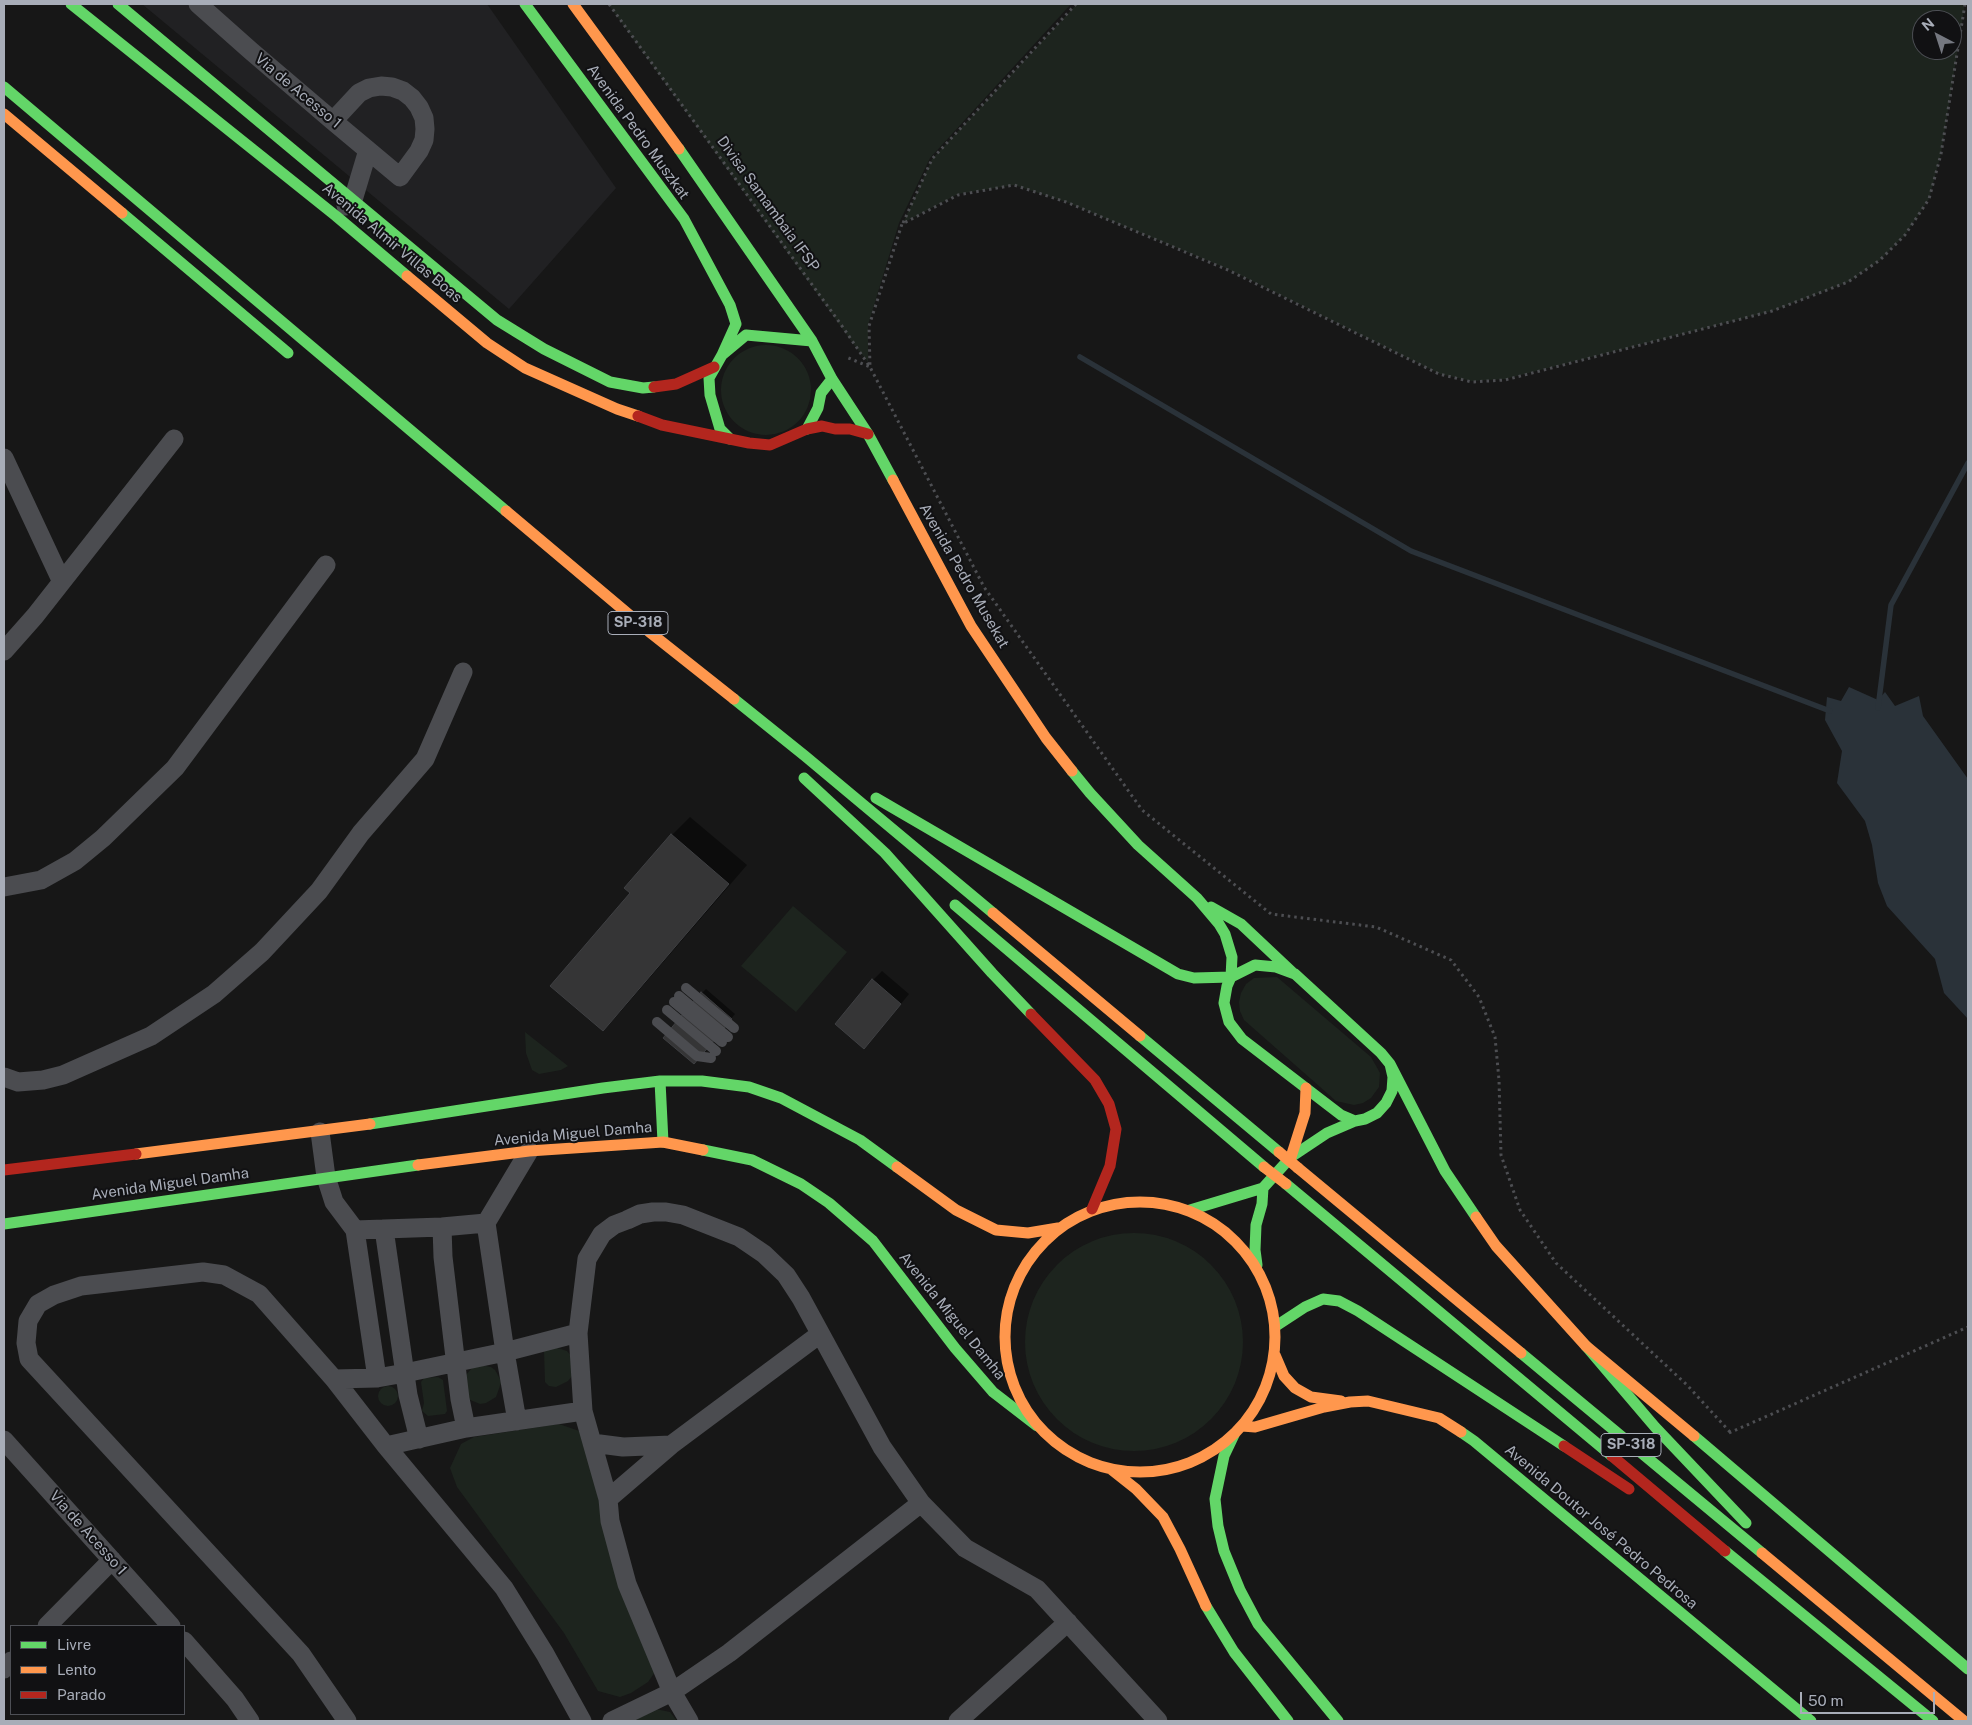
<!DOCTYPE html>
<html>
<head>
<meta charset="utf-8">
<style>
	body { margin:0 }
	#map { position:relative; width:1972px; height:1725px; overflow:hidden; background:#171717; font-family:"Public Sans",sans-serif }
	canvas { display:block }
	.frame { position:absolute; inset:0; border:5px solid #a8adb8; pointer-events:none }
	.legend { position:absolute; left:10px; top:1625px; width:175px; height:90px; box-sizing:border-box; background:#111113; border:1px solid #4d4f55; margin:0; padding:6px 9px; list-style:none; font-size:15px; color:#a8adb8 }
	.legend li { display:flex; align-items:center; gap:10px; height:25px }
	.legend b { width:25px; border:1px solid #4d4f55 }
	.north { position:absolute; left:1912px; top:10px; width:50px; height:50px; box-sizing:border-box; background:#111113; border:1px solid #4d4f55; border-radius:50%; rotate:320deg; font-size:14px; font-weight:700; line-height:20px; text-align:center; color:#a8adb8 }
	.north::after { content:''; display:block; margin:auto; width:18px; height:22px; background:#757880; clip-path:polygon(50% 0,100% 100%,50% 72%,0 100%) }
	.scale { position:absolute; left:1800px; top:1692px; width:135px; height:22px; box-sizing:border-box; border:2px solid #a8adb8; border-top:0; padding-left:6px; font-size:15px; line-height:18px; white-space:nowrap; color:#a8adb8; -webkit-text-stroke:4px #111113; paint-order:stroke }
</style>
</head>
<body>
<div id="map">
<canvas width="1972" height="1725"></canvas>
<div class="frame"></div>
<ul class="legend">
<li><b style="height:6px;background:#63d668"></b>Livre</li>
<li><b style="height:6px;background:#ff974d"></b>Lento</li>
<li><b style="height:6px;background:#b3261e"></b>Parado</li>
</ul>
<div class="north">N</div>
<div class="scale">50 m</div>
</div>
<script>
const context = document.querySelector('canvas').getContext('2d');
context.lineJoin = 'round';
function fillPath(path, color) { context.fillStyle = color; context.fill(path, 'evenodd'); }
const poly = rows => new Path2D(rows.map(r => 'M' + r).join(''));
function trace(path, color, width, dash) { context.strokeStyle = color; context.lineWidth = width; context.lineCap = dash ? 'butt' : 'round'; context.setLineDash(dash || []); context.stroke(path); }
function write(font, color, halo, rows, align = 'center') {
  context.font = font + ' "Public Sans",sans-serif'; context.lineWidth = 4; context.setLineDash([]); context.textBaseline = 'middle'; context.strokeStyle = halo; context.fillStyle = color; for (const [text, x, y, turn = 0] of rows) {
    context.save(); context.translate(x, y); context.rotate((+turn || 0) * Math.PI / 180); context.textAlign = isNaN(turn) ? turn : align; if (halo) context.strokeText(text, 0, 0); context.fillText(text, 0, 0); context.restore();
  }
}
const built = poly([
	[142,4,487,4,616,188,509,309]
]);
const green = poly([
	[608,4,1071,4,930,158,899,223,868,325,868,362,855,345,870,367],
	[1077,4,1965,4,1941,154,1929,199,1905,235,1880,260,1848,282,1772,311,1505,379,1472,381,1440,374,1228,269,1066,202,1014,185,958,194,903,223,932,159],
	[1922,20,1952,20,1952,50,1922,50],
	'721 390a45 45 0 1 1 90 0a45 45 0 1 1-90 0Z',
	[793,906,847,952,796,1012,741,966],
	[1277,977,1371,1057,1380,1073,1379,1087,1371,1098,1363,1103,1354,1105,1336,1101,1244,1020,1240,1011,1239,1002,1241,993,1246,984,1254,978],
	[525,1032,568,1066,561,1070,539,1074,532,1070,526,1053],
	'1025 1342a109 109 0 1 1 218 0a109 109 0 1 1-218 0Z',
	[554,1347,567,1351,571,1356,572,1376,568,1381,556,1387,549,1386,545,1382,544,1351],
	[480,1365,491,1367,495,1370,500,1379,501,1383,496,1397,486,1403,480,1404,468,1399,465,1376,473,1367],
	[438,1377,443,1380,447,1411,445,1414,428,1416,422,1411,424,1403,421,1382,424,1378],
	'378 1396a10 10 0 1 1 20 0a10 10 0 1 1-20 0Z',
	[559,1424,582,1432,621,1588,655,1672,648,1682,631,1693,620,1697,598,1691,564,1633,457,1487,450,1468,461,1444,474,1437],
	[651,1708,670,1712,677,1721,620,1721]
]);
const water = poly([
	[1849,687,1878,700,1885,692,1895,706,1919,696,1923,716,1968,779,1968,1019,1944,993,1935,959,1887,906,1878,883,1872,845,1865,821,1837,783,1842,751,1825,720,1827,697,1841,701]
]);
const shadow = poly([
	[690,817,747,865,621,1011,603,1030,632,893,672,835],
	[882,971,909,994,873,1038,873,980],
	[706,989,735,1014,698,1058,702,993]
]);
const stream = poly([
	[1080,357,1411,551,1830,711],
	[1878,708,1891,605,1968,463]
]);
const building = poly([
	[671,834,729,884,603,1031,550,986,630,893,624,888,671,834],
	[872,979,901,1004,864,1049,835,1024,872,979],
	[701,992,732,1019,694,1064,663,1038,701,992]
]);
const path = poly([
	[609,4,842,326,870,367,846,357],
	[903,223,932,159,1076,4],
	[1730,1432,1687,1385,1556,1263,1520,1210,1501,1155,1499,1080,1495,1037,1479,997,1451,960,1376,927,1271,914,1142,810,984,587,870,367,869,326,902,224,958,195,1014,185,1066,202,1228,270,1439,374,1472,382,1505,380,1772,311,1848,282,1880,260,1905,235,1929,199,1941,154,1965,4],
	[1729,1433,1968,1327]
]);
const lane = poly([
	[686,988,734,1028],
	[679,996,728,1037],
	[674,1002,722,1042],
	[667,1010,716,1051],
	[657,1022,697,1056,711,1058]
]);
const street = poly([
	[198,4,251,51,333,121,400,177,419,151,424,140,425,129,424,118,419,107,412,98,403,91,392,87,381,86,369,88,359,93,333,121],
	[346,206,353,200,368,150],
	[4,458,61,580],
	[4,651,35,616,174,439],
	[4,887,41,880,75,861,103,838,175,768,326,565],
	[4,1077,18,1082,43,1080,63,1075,151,1036,214,994,262,952,319,891,361,833,425,759,463,672],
	[320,1132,326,1177,334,1202,355,1230,442,1227,486,1223,529,1151],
	[486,1223,505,1352,517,1421],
	[442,1227,443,1257,460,1399,466,1428],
	[384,1229,408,1395,419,1439],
	[355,1230,377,1378],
	[334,1379,377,1378,405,1373,505,1352,578,1333],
	[4,1440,171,1626],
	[592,1443,623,1447,671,1445],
	[386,1446,466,1428,583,1411],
	[608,1499,671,1445,820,1334],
	[47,1626,112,1560],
	[184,1641,235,1699,250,1721],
	[4,1669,11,1661],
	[347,1721,301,1654,29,1359,26,1343,28,1321,38,1304,54,1295,81,1286,203,1272,224,1275,259,1294,334,1379,386,1446,504,1588,545,1654,582,1721],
	[612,1721,672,1692,729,1653,921,1503],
	[689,1721,672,1692,627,1584,610,1521,608,1499,583,1411,578,1333,587,1259,602,1234,614,1225,627,1220,640,1214,653,1212,666,1212,683,1215,739,1237,764,1254,786,1275,801,1298,882,1447,921,1503,965,1548,1037,1589,1158,1721],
	[958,1721,1068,1622]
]);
const fast = poly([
	[71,4,336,216,407,276],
	[118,4,497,320,544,349,610,382,643,388,654,387],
	[525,4,684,219,730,305,736,324,722,355],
	[4,87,506,511],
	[679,149,812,341,832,379,868,434,893,480],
	[122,213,288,353],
	[807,429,818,408,821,393,832,379],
	[730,439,720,429,710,395,709,378,722,355,746,335,812,341],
	[734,699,805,756,993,913],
	[1072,771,1090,793,1138,845,1197,898,1219,924,1225,934,1232,957,1231,977],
	[804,778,885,853,992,973,1031,1014],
	[876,798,1178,974,1194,978,1231,977],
	[955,905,1264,1167],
	[1211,907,1241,924,1292,972],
	[1140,1036,1279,1152],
	[1390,1064,1393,1077,1392,1091,1386,1103,1377,1113,1365,1119,1355,1121,1341,1115,1242,1039,1229,1022,1224,1003,1227,986,1231,977,1255,965,1276,967,1295,974,1381,1053,1390,1064,1445,1171,1476,1217],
	[660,1081,663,1142],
	[370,1124,603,1088,660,1081,702,1081,749,1087,781,1098,860,1140,897,1167],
	[703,1150,752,1160,801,1184,829,1203,873,1241,955,1348,993,1392,1037,1426],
	[1286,1184,1612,1456],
	[1190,1210,1263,1188,1291,1157,1327,1133,1355,1121],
	[4,1224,418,1165],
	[1257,1265,1255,1250,1256,1225,1262,1204,1263,1188],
	[1276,1326,1305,1307,1323,1299,1339,1301,1358,1311,1564,1446],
	[1586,1346,1655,1427,1746,1523],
	[1521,1353,1762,1553],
	[1461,1432,1474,1441,1811,1721],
	[1234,1435,1224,1456,1215,1499,1218,1526,1224,1551,1240,1590,1258,1624,1338,1721],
	[1694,1436,1968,1669],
	[1725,1551,1933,1721],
	[1206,1606,1234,1652,1288,1721]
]);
const slow = poly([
	[573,4,679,149],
	[4,114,122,213],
	[407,276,487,343,525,368,617,409,638,416],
	[893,480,971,626,1046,738,1072,771],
	[506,511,652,634,734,699],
	[993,913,1140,1036],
	[136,1154,370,1124],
	[1291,1157,1305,1113,1306,1088],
	[418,1165,529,1151,663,1142,703,1150],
	[897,1167,956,1210,996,1230,1028,1233,1058,1228],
	[1298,1168,1521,1353],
	'1005 1337a135 135 0 1 1 270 0a135 135 0 1 1-270 0Z',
	[1476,1217,1496,1246,1586,1346,1694,1436],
	[1275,1355,1284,1376,1295,1388,1311,1397,1341,1401],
	[1242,1426,1255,1427,1324,1407,1350,1402,1368,1401,1439,1418,1461,1432],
	[1112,1470,1136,1489,1163,1517,1180,1549,1206,1606],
	[1762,1553,1964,1721]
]);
const jam = poly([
	[654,387,676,384,714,367],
	[638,416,662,425,749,443,770,445,807,429,822,426,835,429,850,429,868,434],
	[1031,1014,1095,1080,1109,1104,1116,1129,1110,1166,1092,1209],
	[4,1170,136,1154],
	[1564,1446,1629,1489],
	[1612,1456,1725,1551]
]);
const slowBridge = poly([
	[1279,1152,1298,1168],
	[1264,1167,1286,1184]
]);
const shields = [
	[638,623,60],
	[1631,1445,60]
];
const shieldNames = [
	["SP-318",638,623],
	["SP-318",1631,1445]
];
const streetNames = [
	["Via de Acesso 1",298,91,40],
	["Avenida Pedro Muszkat",638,132,54],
	["Divisa Samambaia IFSP",768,204,54],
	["Avenida Almir Villas Boas",392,243,40],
	["Avenida Pedro Musekat",964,576,60],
	["Avenida Miguel Damha",573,1134,-5],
	["Avenida Miguel Damha",170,1184,-8],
	["Avenida Miguel Damha",952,1316,51],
	["Avenida Doutor José Pedro Pedrosa",1601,1527,40],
	["Via de Acesso 1",88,1533,48]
];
fillPath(built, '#212123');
fillPath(green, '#1d241e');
fillPath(water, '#2a3239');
fillPath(shadow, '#0007');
trace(stream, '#2a3239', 5.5);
fillPath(building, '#353536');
trace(building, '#3f4043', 1);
trace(path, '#4d4e52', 3, [2.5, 4]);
trace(lane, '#4b4c50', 10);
trace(street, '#4b4c50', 19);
trace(fast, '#63d668', 11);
trace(slow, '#ff974d', 11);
trace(jam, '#b3261e', 11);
trace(slowBridge, '#ff974d', 11);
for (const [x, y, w] of shields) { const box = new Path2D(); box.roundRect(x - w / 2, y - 11.5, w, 23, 4); context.fillStyle = '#111113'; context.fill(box); trace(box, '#a8adb8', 1); }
write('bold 14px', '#a8adb8', null, shieldNames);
write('15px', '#a8adb8', '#111113', streetNames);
</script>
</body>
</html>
